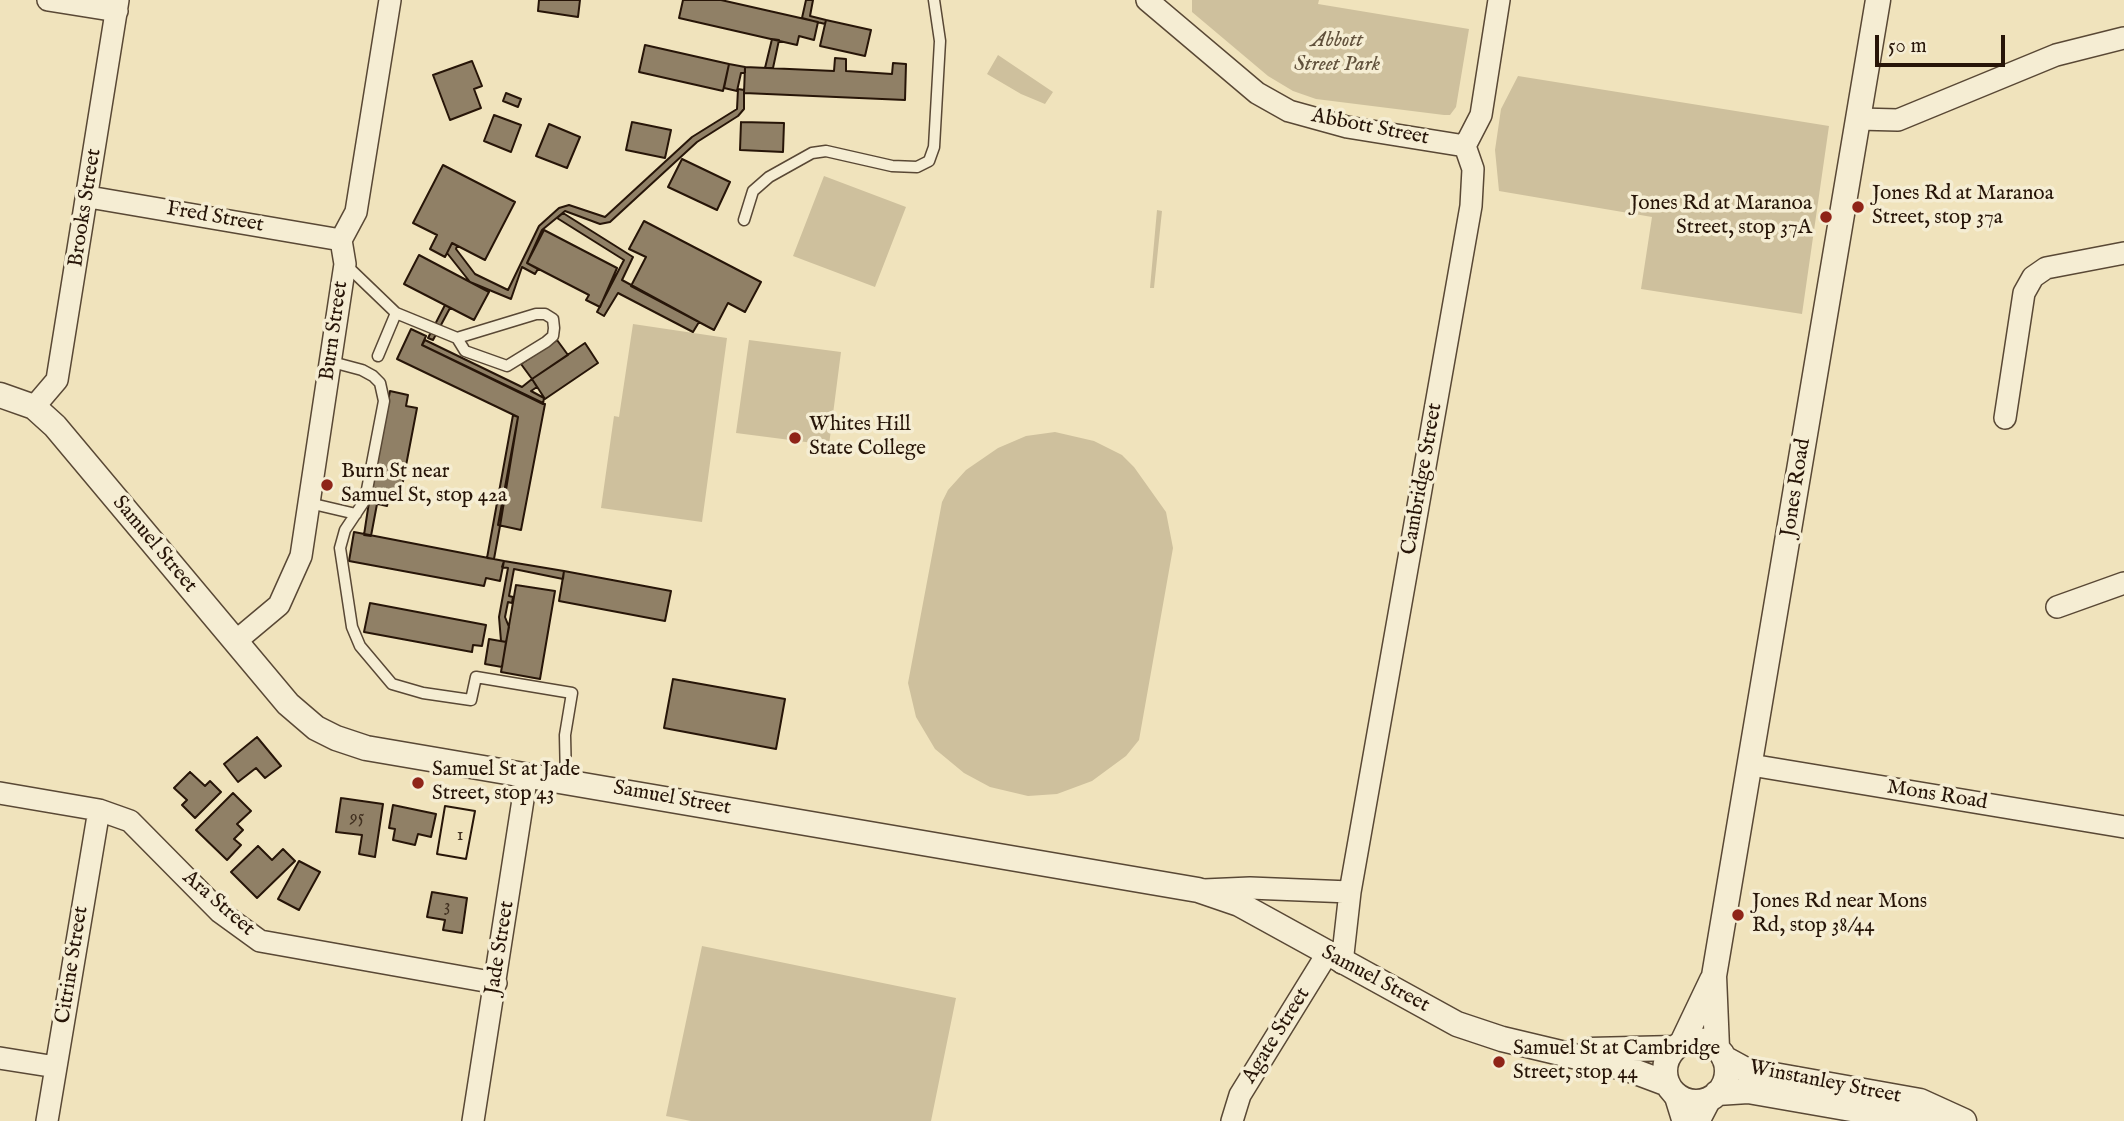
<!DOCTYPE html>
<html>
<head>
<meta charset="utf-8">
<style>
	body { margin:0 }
	#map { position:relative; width:2124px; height:1121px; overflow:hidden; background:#f0e3bc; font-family:"IM FELL English",serif }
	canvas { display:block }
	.scale { position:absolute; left:1875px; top:35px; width:130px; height:32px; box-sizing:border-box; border:4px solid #271508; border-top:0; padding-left:9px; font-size:21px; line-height:24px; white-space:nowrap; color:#271508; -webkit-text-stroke:5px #f5edd3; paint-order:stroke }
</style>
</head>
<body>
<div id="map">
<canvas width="2124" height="1121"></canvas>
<div class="scale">50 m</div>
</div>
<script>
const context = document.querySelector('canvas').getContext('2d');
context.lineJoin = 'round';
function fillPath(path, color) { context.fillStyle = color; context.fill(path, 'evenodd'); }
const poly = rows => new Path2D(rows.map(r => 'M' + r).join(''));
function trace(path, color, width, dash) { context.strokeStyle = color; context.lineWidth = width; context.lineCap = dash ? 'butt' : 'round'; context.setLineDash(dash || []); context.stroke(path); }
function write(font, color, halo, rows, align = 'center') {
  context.font = font + ' "IM FELL English",serif'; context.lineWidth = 7; context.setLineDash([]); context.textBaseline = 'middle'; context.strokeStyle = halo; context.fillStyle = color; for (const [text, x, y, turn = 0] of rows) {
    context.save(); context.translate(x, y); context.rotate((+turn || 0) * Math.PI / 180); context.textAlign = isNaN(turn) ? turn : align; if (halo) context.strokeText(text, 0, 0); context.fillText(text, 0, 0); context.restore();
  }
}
const green = poly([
	[1192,0,1319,0,1318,4,1469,29,1456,107,1450,115,1444,115,1316,99,1293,91,1268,76,1192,12],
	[998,55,1053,92,1045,104,1021,94,987,74],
	[1518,76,1829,126,1802,314,1641,289,1652,217,1499,191,1495,150,1501,109],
	[824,176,906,207,875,287,793,256],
	[1157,210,1162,211,1154,288,1150,288],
	[633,324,727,338,702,522,601,508,614,416,619,417],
	[749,340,841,352,829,445,736,433],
	[1055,432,1094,441,1122,455,1134,467,1166,512,1173,548,1139,740,1126,756,1092,781,1057,794,1028,796,990,787,964,773,935,749,916,717,908,683,942,502,948,490,966,470,998,448,1026,436],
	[702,946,956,998,931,1121,691,1121,666,1116]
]);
const building = poly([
	[539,0,580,0,578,17,538,11,539,0],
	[683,0,721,0,818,22,814,40,799,36,797,45,679,18,683,0],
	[806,0,813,0,810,16,826,20,825,24,802,18,806,0],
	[826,20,871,30,865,56,820,46,826,20],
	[772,39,779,40,773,68,765,68,772,39],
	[645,45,729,64,723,91,639,72,645,45],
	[835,58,846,59,846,71,892,74,893,63,906,64,905,100,744,93,745,67,834,71,835,58],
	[472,61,482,86,474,89,481,108,450,120,433,75,472,61],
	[729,64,745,67,745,73,741,73,737,91,724,88,729,64],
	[738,89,744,90,744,109,738,116,697,142,610,222,600,224,565,211,542,230,527,263,538,269,535,274,522,267,511,299,470,282,447,253,452,243,457,246,456,249,475,274,508,290,539,226,559,208,569,205,605,217,692,137,737,109,738,89],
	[506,93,521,99,518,107,503,101,506,93],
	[494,115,521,125,511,152,484,141,494,115],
	[632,122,671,130,665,158,626,150,632,122],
	[741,122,784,123,783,152,740,150,741,122],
	[549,124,580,137,567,168,536,156,549,124],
	[682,159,730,182,717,210,668,187,682,159],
	[443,165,515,202,485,260,452,243,445,257,430,249,437,235,413,223,443,165],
	[563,213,633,257,622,280,699,322,693,332,618,293,604,316,597,312,624,260,557,218,563,213],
	[644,221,761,282,745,312,728,303,714,330,631,286,646,257,629,249,644,221],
	[544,230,617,268,600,307,586,300,589,295,527,263,544,230],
	[419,255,489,292,474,320,404,284,419,255],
	[445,305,450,308,433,340,428,338,445,305],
	[411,329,426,336,422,345,545,404,521,530,498,525,518,417,397,359,411,329],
	[425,340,522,387,532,379,537,387,531,391,544,398,543,404,422,345,425,340],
	[557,340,568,355,532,379,521,364,557,340],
	[585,343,598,363,545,399,532,379,585,343],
	[390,391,408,395,406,406,417,408,400,497,389,495,387,506,369,502,390,391],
	[513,415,518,417,500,526,494,559,487,558,513,415],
	[369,502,377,504,371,536,364,535,369,502],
	[354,532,504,561,500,581,486,578,484,586,349,561,354,532],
	[504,561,564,571,563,579,514,569,509,596,513,597,512,603,508,602,505,617,509,627,506,642,501,641,499,617,508,568,502,567,504,561],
	[564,571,671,591,665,621,559,601,564,571],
	[516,585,555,591,540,679,501,672,516,585],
	[370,603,486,625,482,646,473,645,472,652,364,632,370,603],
	[489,639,506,642,502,667,485,664,489,639],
	[673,679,785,699,776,749,664,728,673,679],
	[257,737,281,766,265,778,256,768,238,782,224,764,257,737],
	[190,772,205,786,210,781,221,792,195,818,182,805,187,800,174,788,190,772],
	[233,793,251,811,237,824,243,830,234,839,241,845,227,860,196,830,233,793],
	[341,798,383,804,375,857,359,854,362,835,336,832,341,798],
	[393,805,436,814,431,837,418,834,415,845,393,840,395,829,389,828,393,805],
	[445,806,475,811,466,859,437,854,445,806],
	[445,806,475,811,466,859,437,854,445,806],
	[258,846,272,860,283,849,295,861,257,898,231,872,258,846],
	[299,861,320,872,299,910,278,899,299,861],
	[432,892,467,898,462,933,443,930,445,920,427,917,432,892]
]);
const service = poly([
	[744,220,753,191,769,177,812,153,826,151,892,166,917,167,929,161,934,147,940,41,934,0],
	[345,264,396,313,457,338,536,314,545,314,553,319,554,328,553,336,546,342,507,366,465,351,457,338],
	[378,356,396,313],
	[332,362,362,370,373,376,380,383,384,401,365,500,345,530,340,548,352,627,360,646,392,684,423,693,471,700,476,677,572,693,565,735,566,781],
	[309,503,356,514]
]);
const minor = poly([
	[48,0,117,11],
	[1147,0,1257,93,1289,111,1347,127,1465,146],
	[1858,119,1898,120,2056,55,2124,38],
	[1465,146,1481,115,1499,0],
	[89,197,341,240],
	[34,407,57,380,118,0],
	[2005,418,2024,293,2033,277,2046,268,2124,253],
	[2057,607,2124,583],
	[236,641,279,605,301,556,340,297,345,264,341,240,356,212,390,0],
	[1751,765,2124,827],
	[0,793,99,810,130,821,220,912,260,941,496,983],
	[1204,890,1250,888,1350,892],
	[1342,963,1350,892,1471,206,1473,169,1465,146],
	[0,1058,56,1067],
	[1674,1092,1683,1121],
	[47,1121,99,810],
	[473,1121,527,774],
	[1232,1121,1240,1095,1327,954],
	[1699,1121,1711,1098]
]);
const tertiary = poly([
	[0,395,34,407,55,426,288,704,316,728,336,738,366,748,1198,890,1239,904,1457,1024,1502,1039,1628,1069,1668,1084],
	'1665 1071a31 31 0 1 1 62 0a31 31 0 1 1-62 0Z',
	[1682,1043,1712,980],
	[1717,1048,1714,976,1878,0],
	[1590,1050,1675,1048],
	[1724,1058,1746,1070,1920,1101,1964,1121],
	[1717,1093,1748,1091,1915,1120,1946,1121]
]);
const markers = [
	[1858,207,7,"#8f2418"],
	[1826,217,7,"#8f2418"],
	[795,438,7,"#8f2418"],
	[327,485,7,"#8f2418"],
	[418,783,7,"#8f2418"],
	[1738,915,7,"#8f2418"],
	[1499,1062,7,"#8f2418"]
];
const numberNames = [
	["95",357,818],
	["1",460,836],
	["3",447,907]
];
const parkNames = [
	["Abbott",1337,42],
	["Street Park",1337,66]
];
const streetNames = [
	["Abbott Street",1370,128,11],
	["Brooks Street",86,208,-81],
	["Fred Street",215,218,10],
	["Burn Street",335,331,-82],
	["Cambridge Street",1423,479,-80],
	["Jones Road",1797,488,-81],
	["Samuel Street",154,545,50],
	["Mons Road",1937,796,9],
	["Samuel Street",672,799,10],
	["Ara Street",218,904,41],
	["Jade Street",501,948,-81],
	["Citrine Street",73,965,-81],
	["Samuel Street",1375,980,28],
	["Agate Street",1277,1036,-58],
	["Winstanley Street",1825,1083,11]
];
const poiNames = [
	["Jones Rd at Maranoa",1872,195],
	["Street, stop 37a",1872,219],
	["Jones Rd at Maranoa",1812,205,"right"],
	["Street, stop 37A",1812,229,"right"],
	["Whites Hill",809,426],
	["State College",809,450],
	["Burn St near",341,473],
	["Samuel St, stop 42a",341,497],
	["Samuel St at Jade",432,771],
	["Street, stop 43",432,795],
	["Jones Rd near Mons",1752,903],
	["Rd, stop 38/44",1752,927],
	["Samuel St at Cambridge",1513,1050],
	["Street, stop 44",1513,1074]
];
fillPath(green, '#cec09d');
fillPath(building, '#908066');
trace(building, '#271508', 2);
trace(service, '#594835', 13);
trace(minor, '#594835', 24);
trace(tertiary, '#594835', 27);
trace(service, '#f5edd3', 10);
trace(minor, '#f5edd3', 21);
trace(tertiary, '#f5edd3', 24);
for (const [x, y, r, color] of markers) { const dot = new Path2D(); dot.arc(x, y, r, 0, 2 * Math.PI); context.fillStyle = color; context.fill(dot); trace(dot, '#f5edd3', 2.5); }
write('18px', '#413020', null, numberNames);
write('italic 21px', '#61513c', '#f5edd3', parkNames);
write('21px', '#271508', '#f5edd3', streetNames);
write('21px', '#271508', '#f5edd3', poiNames, 'left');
</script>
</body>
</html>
